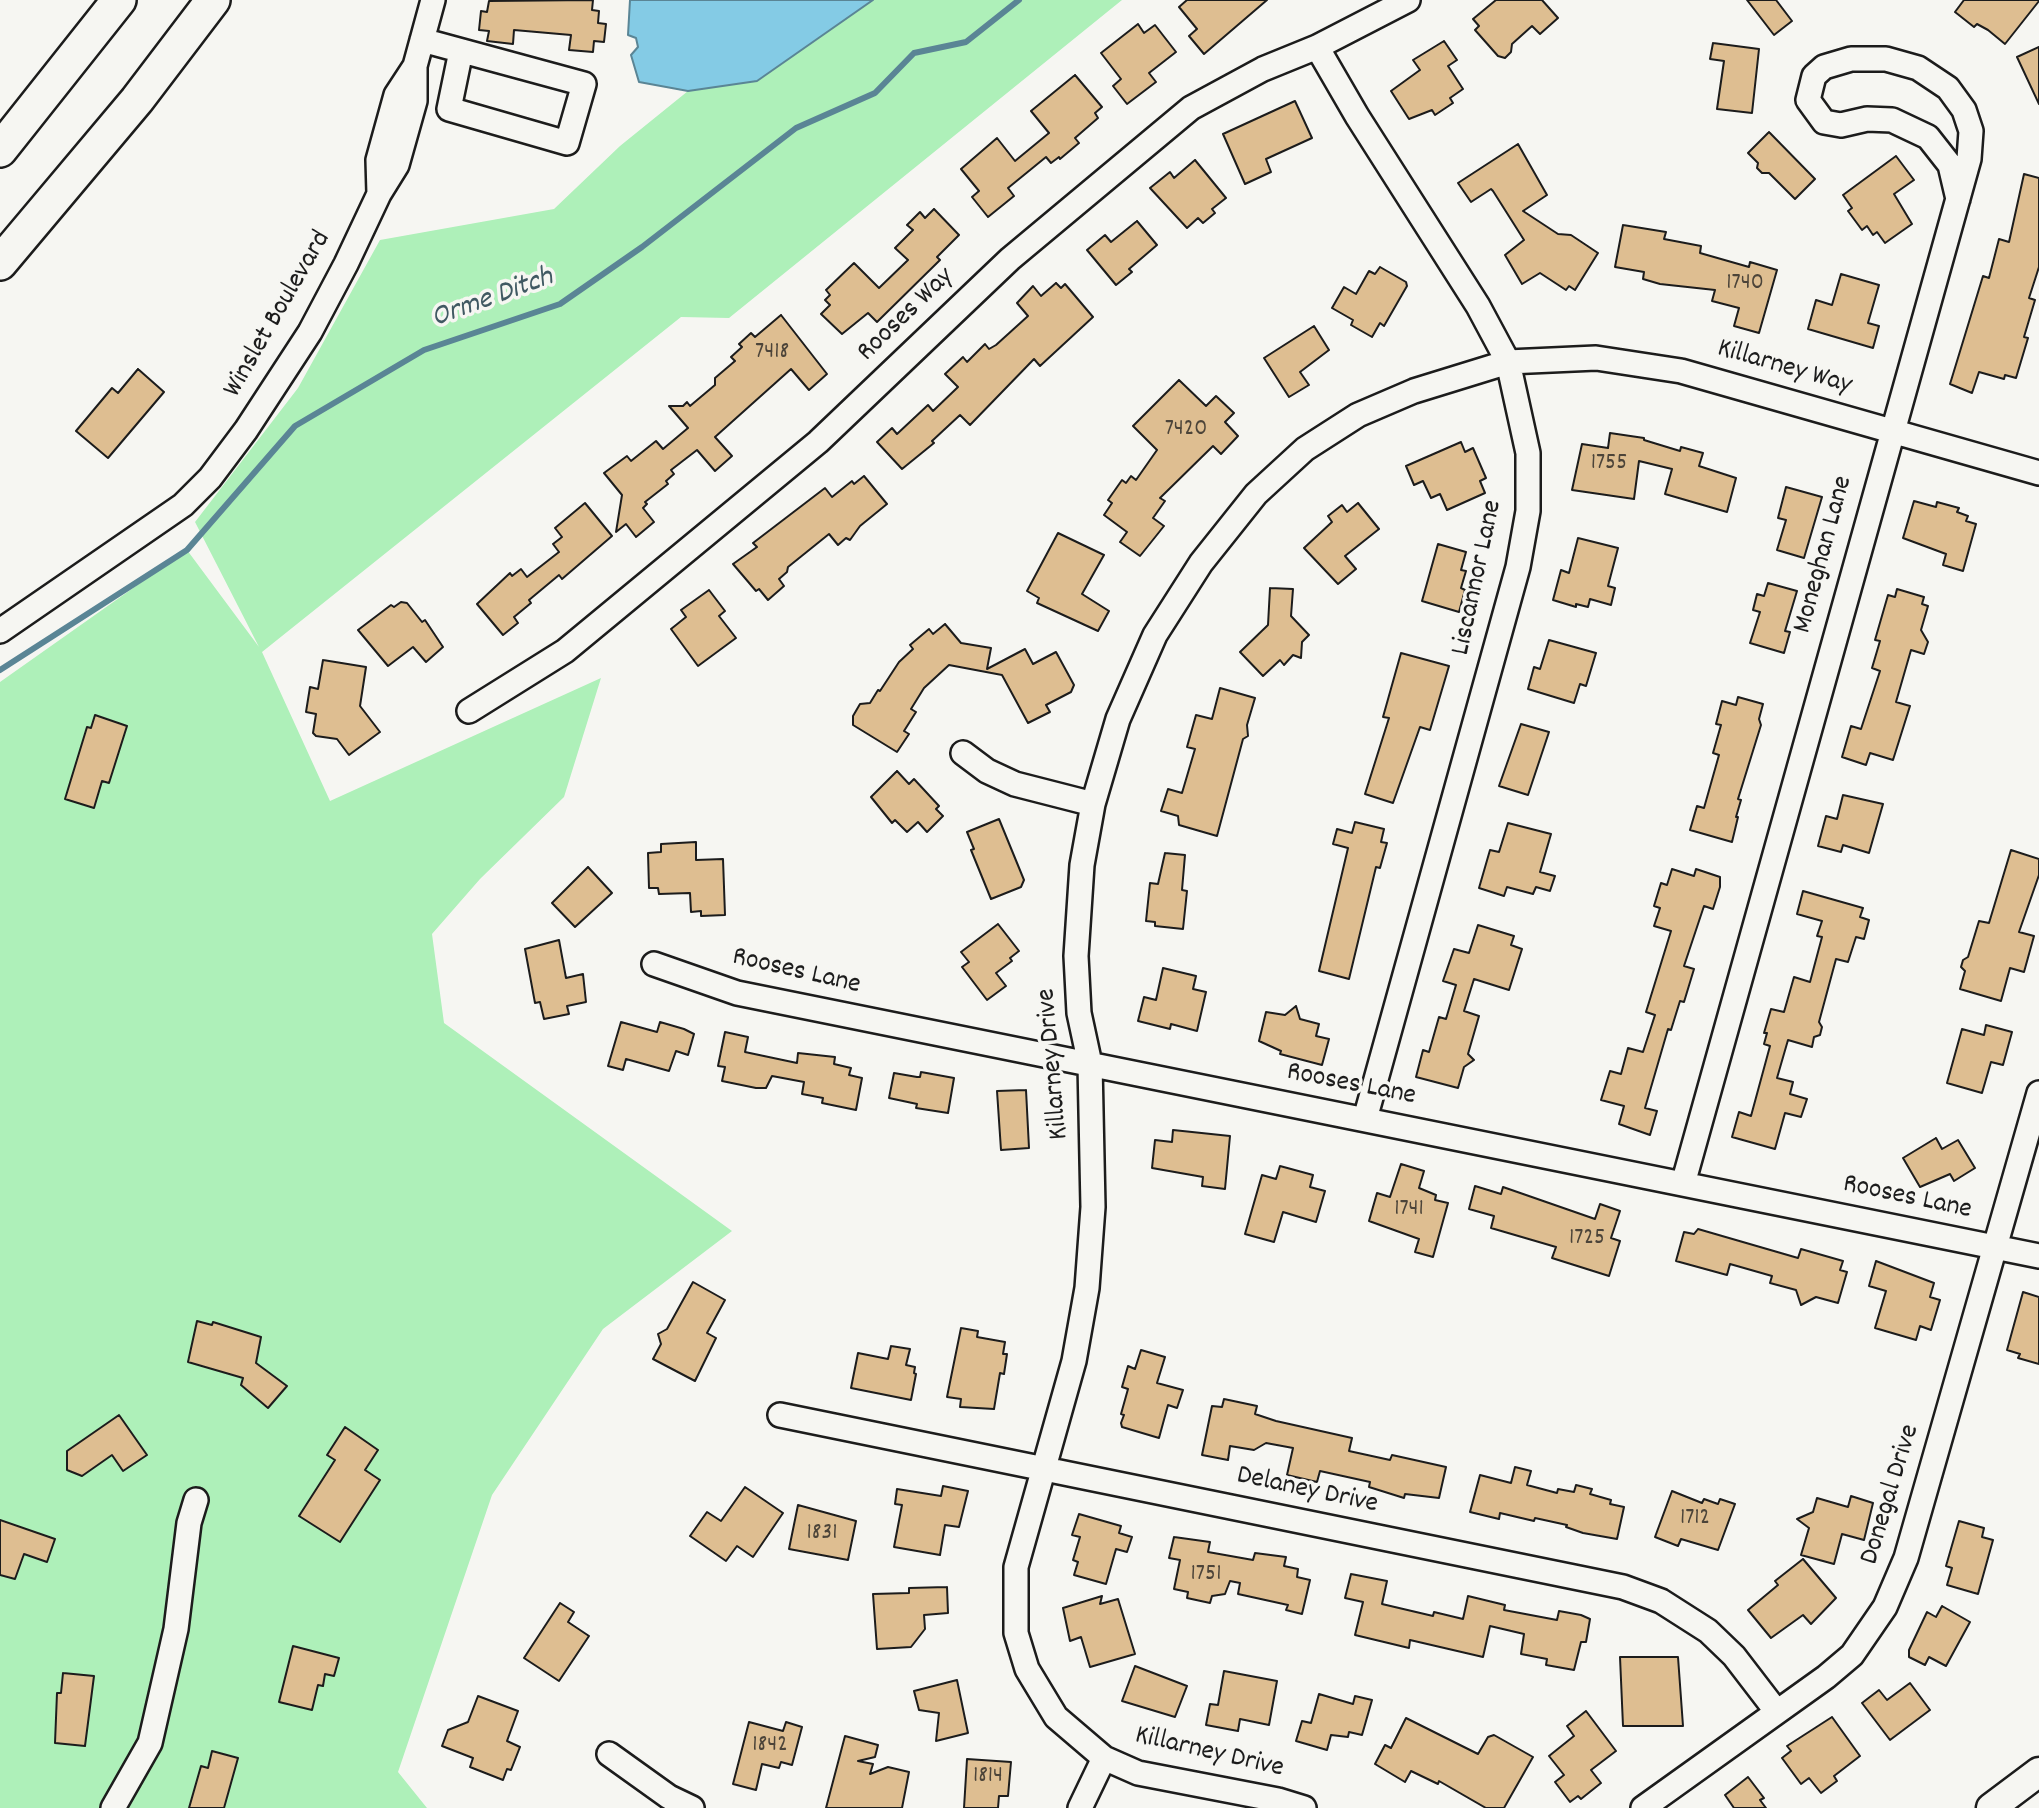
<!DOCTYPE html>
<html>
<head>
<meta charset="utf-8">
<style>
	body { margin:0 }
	canvas { display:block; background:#f6f6f2 }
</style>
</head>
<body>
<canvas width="2039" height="1808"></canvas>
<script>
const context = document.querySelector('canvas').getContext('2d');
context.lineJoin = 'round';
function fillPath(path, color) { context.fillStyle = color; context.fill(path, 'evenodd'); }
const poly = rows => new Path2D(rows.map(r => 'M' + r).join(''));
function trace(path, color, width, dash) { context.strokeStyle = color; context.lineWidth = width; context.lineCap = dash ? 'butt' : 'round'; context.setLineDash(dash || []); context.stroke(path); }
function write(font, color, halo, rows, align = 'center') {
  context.font = font + ' Dekko,sans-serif'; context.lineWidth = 7; context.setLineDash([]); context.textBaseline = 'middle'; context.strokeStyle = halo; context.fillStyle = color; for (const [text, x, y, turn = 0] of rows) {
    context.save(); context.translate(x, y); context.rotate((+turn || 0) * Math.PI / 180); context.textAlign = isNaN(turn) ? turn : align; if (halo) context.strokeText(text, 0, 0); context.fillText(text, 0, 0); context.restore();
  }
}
const green = poly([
	[873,0,1122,0,729,318,681,317,262,652,330,801,601,678,564,797,480,879,432,934,444,1023,732,1231,603,1329,492,1495,398,1772,427,1808,0,1808,0,682,187,550,259,647,195,522,298,388,380,240,554,209,620,146,688,91,757,81]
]);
const water = poly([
	[630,0,873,0,757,81,688,91,639,82,631,55,638,47,636,38,628,35,630,0]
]);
const stream = poly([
	[0,670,187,550,295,426,424,350,560,304,642,247,796,128,875,93,914,53,966,42,1019,0]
]);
const building = poly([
	[593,0,592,10,599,11,598,23,606,24,604,42,594,41,593,52,569,50,571,35,514,30,513,44,487,41,489,31,479,30,481,11,487,12,489,1,593,0],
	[1187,0,1267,0,1204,54,1189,36,1197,29,1179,7,1187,0],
	[1496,0,1542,0,1558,18,1540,34,1532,26,1512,44,1511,52,1505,58,1498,56,1475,30,1479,26,1473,19,1496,0],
	[1747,0,1776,0,1792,21,1774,35,1747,0],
	[1964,0,2039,0,2039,1,2005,44,1988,30,1977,24,1974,27,1955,12,1964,0],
	[1138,24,1144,33,1155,25,1176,52,1149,73,1156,82,1127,104,1113,86,1121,79,1101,53,1138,24],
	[1444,41,1457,60,1448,66,1463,89,1450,98,1453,103,1435,115,1432,110,1409,119,1391,91,1420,70,1413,60,1444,41],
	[1713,43,1759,49,1752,113,1717,109,1724,61,1710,59,1713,43],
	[2039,47,2039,104,2017,57,2039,47],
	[1075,75,1102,107,1095,113,1098,118,1075,138,1079,143,1060,159,1059,157,1051,163,1046,157,1008,188,1014,196,988,217,972,197,979,191,961,169,997,138,1015,161,1049,133,1031,111,1075,75],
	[1295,101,1312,138,1266,159,1271,172,1245,184,1223,134,1295,101],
	[1769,132,1815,179,1795,199,1769,173,1762,173,1757,168,1758,163,1748,153,1769,132],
	[1518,144,1547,195,1523,211,1558,234,1571,235,1598,253,1575,290,1569,286,1566,290,1540,273,1522,284,1505,255,1524,240,1493,191,1491,189,1471,202,1458,183,1518,144],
	[1896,156,1914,180,1894,194,1912,224,1885,243,1877,232,1873,235,1867,226,1862,230,1848,211,1852,208,1843,195,1896,156],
	[1195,160,1226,198,1212,209,1215,213,1203,223,1198,218,1187,228,1150,188,1170,172,1174,178,1195,160],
	[2024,174,2039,178,2039,267,2029,298,2035,300,2024,337,2028,338,2016,378,2005,375,2004,379,1979,372,1972,393,1950,384,1983,276,1989,278,1999,239,2009,242,2024,174],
	[934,209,959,235,937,257,940,260,877,322,868,313,842,334,821,314,830,305,825,300,830,295,826,290,854,263,879,288,908,260,895,248,913,230,907,225,920,212,925,218,934,209],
	[1137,221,1157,245,1129,269,1132,272,1116,285,1087,250,1105,235,1111,242,1137,221],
	[1623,225,1666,232,1664,239,1701,246,1700,253,1749,267,1750,262,1777,270,1759,333,1734,326,1739,308,1712,301,1715,290,1660,284,1643,279,1644,272,1615,267,1623,225],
	[1380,267,1406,282,1407,286,1384,326,1380,323,1372,337,1351,325,1353,320,1332,308,1344,287,1356,294,1369,271,1375,274,1380,267],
	[1841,274,1879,285,1868,323,1879,326,1873,348,1808,329,1816,300,1832,305,1841,274],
	[1056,283,1061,288,1065,284,1093,317,1040,366,1034,359,970,425,960,415,932,441,934,443,902,469,877,442,892,428,897,434,928,405,933,411,958,387,945,374,963,357,967,362,985,344,989,349,996,345,1028,316,1017,303,1033,286,1041,296,1056,283],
	[781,315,827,374,809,390,791,369,715,437,732,456,715,471,697,450,671,470,674,474,666,481,668,484,645,502,647,504,643,508,654,522,636,537,626,524,616,532,622,495,604,473,627,456,631,461,656,441,663,449,688,428,669,406,683,406,687,402,690,406,715,385,715,378,735,361,731,357,742,347,739,344,751,333,755,337,781,315],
	[1314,326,1329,350,1300,372,1309,385,1289,397,1264,358,1314,326],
	[138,369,164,392,108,458,76,431,112,388,118,393,138,369],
	[1179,380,1206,406,1216,396,1234,413,1225,422,1238,436,1221,454,1213,446,1160,498,1165,501,1153,518,1164,526,1140,556,1120,542,1127,532,1104,515,1112,503,1108,500,1122,480,1126,483,1131,476,1136,480,1157,450,1133,426,1179,380],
	[1610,433,1644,438,1644,440,1680,451,1681,447,1703,453,1699,466,1736,478,1727,512,1665,494,1672,469,1639,461,1634,499,1572,490,1582,444,1608,448,1610,433],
	[1461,442,1465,452,1473,448,1486,478,1480,481,1485,493,1447,510,1440,494,1431,498,1423,481,1414,485,1406,466,1461,442],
	[864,476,887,504,860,526,850,540,846,538,838,545,829,534,788,567,787,572,779,579,784,586,768,600,759,589,756,591,733,564,757,547,753,543,825,488,832,497,852,481,854,484,864,476],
	[1786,487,1822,497,1804,558,1777,550,1786,520,1778,518,1786,487],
	[1914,501,1936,507,1937,502,1959,508,1957,512,1968,516,1966,521,1976,524,1963,571,1943,565,1946,554,1903,538,1914,501],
	[585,503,612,536,562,579,559,575,529,600,531,603,514,617,518,623,503,635,477,604,510,573,512,576,521,569,527,577,559,552,553,544,562,537,555,528,585,503],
	[1358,503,1379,529,1345,556,1356,569,1338,584,1304,548,1332,522,1328,516,1342,505,1347,512,1358,503],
	[1058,533,1104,555,1082,594,1109,611,1098,631,1037,603,1039,598,1027,591,1058,533],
	[1578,538,1618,548,1608,586,1615,588,1611,605,1590,599,1588,607,1576,604,1576,607,1553,600,1561,570,1569,573,1578,538],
	[1438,544,1466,552,1461,570,1466,571,1461,588,1465,590,1459,612,1422,601,1438,544],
	[1768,583,1797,591,1785,631,1790,632,1784,653,1750,643,1760,612,1753,610,1757,594,1764,596,1768,583],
	[1270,588,1293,589,1291,616,1309,635,1302,642,1301,658,1293,655,1284,665,1280,660,1263,676,1240,652,1268,625,1270,588],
	[1897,589,1924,597,1922,604,1928,606,1921,630,1928,642,1924,654,1911,650,1896,702,1910,706,1893,760,1870,753,1866,765,1842,757,1851,726,1861,729,1880,671,1872,668,1880,641,1875,640,1888,595,1895,597,1897,589],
	[709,590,725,611,719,616,736,638,698,666,671,629,686,617,681,610,709,590],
	[401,602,407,603,422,622,425,620,443,647,426,662,413,647,388,666,358,630,391,605,394,607,401,602],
	[945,624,961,643,991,648,987,669,1025,649,1033,664,1056,652,1074,685,1071,692,1046,705,1050,712,1028,723,1002,675,949,665,924,688,911,709,916,712,904,731,909,734,897,752,853,725,853,716,860,704,870,703,878,690,880,691,899,662,913,649,910,645,929,629,933,634,945,624],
	[1549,640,1596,653,1586,686,1580,684,1574,703,1528,689,1534,667,1540,669,1549,640],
	[1401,653,1449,666,1430,730,1420,727,1393,803,1365,794,1389,718,1383,717,1401,653],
	[323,660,366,667,360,706,380,732,349,755,337,739,316,736,313,733,316,714,306,712,310,687,318,689,323,660],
	[1220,688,1255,698,1247,725,1248,736,1243,739,1217,836,1179,825,1178,816,1161,811,1168,789,1182,793,1195,749,1187,747,1196,715,1212,719,1220,688],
	[1738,697,1763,704,1759,719,1761,725,1738,799,1741,800,1736,817,1738,817,1732,842,1690,830,1697,806,1704,808,1719,755,1713,753,1721,725,1716,724,1722,701,1736,705,1738,697],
	[95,715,127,726,109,783,102,781,94,808,65,799,87,727,91,728,95,715],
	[1521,724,1549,732,1528,795,1499,786,1521,724],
	[897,771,909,784,914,779,939,806,936,809,943,816,927,832,918,822,907,832,895,820,892,823,871,797,897,771],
	[1843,795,1883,804,1869,853,1843,845,1841,852,1818,846,1826,816,1837,819,1843,795],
	[999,819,1024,880,1021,887,991,899,971,850,974,849,967,832,999,819],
	[1355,822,1384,829,1381,842,1387,843,1380,868,1376,867,1349,979,1319,971,1348,848,1333,844,1337,829,1352,833,1355,822],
	[1508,823,1551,834,1540,872,1555,876,1550,891,1536,887,1533,894,1507,887,1504,896,1479,888,1490,850,1499,852,1508,823],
	[696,842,696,860,723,859,725,915,701,916,701,911,691,912,690,893,659,894,658,888,649,888,648,853,661,852,661,844,696,842],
	[2011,850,2039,859,2039,875,2019,932,2034,936,2024,972,2010,968,2001,1001,1960,989,1965,971,1961,967,1963,960,1968,957,1979,921,1989,923,2011,850],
	[1165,853,1185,855,1182,890,1187,891,1183,929,1155,926,1155,922,1146,921,1150,883,1158,884,1165,853],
	[588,867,612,893,575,927,552,903,588,867],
	[1672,869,1694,876,1696,869,1720,877,1720,887,1713,909,1704,906,1684,966,1694,969,1684,1002,1680,1001,1671,1030,1668,1029,1645,1108,1657,1111,1650,1135,1619,1124,1624,1106,1601,1100,1610,1071,1621,1074,1628,1048,1643,1052,1655,1015,1646,1012,1671,931,1654,926,1660,908,1654,906,1661,883,1667,885,1672,869],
	[1803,891,1863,908,1860,917,1869,920,1864,939,1856,937,1848,962,1836,959,1819,1022,1822,1027,1820,1035,1814,1037,1812,1047,1788,1040,1777,1078,1793,1082,1790,1094,1807,1099,1801,1117,1785,1113,1775,1149,1732,1137,1739,1112,1751,1116,1770,1046,1764,1044,1767,1033,1764,1033,1771,1009,1784,1012,1794,977,1810,982,1822,937,1817,936,1822,921,1797,914,1803,891],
	[998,924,1019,951,1010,958,1012,961,996,973,1006,986,987,1000,962,967,969,962,961,952,998,924],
	[1478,925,1514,936,1511,945,1522,949,1509,990,1474,979,1464,1011,1479,1016,1468,1054,1474,1060,1464,1067,1458,1088,1416,1077,1423,1050,1429,1052,1439,1017,1446,1019,1456,985,1443,981,1454,949,1469,953,1478,925],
	[559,940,566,978,583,974,586,1002,567,1006,569,1014,544,1019,540,1002,535,1003,525,949,559,940],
	[1163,968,1196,976,1193,989,1206,992,1197,1031,1171,1024,1170,1029,1138,1021,1144,997,1156,1000,1163,968],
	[1296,1006,1300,1019,1319,1024,1316,1036,1329,1039,1322,1065,1280,1054,1281,1051,1259,1041,1266,1012,1285,1015,1296,1006],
	[621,1022,657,1032,660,1022,684,1029,694,1034,688,1055,676,1051,669,1071,626,1059,623,1070,608,1066,621,1022],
	[1986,1025,2012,1032,2003,1065,1991,1062,1982,1093,1947,1083,1962,1029,1984,1035,1986,1025],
	[725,1032,748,1037,745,1052,797,1063,798,1053,835,1057,834,1064,851,1068,849,1075,862,1078,856,1110,822,1103,823,1098,802,1094,804,1082,772,1076,766,1088,756,1088,722,1081,725,1067,718,1066,725,1032],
	[921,1072,954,1078,948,1113,916,1108,917,1104,889,1098,894,1073,917,1077,920,1077,921,1072],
	[1026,1090,1029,1148,1001,1150,997,1091,1026,1090],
	[1173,1130,1230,1136,1225,1189,1202,1186,1203,1177,1152,1168,1155,1140,1172,1142,1173,1130],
	[1936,1138,1942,1149,1958,1140,1975,1168,1954,1181,1950,1174,1920,1187,1903,1158,1936,1138],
	[1401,1164,1424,1171,1419,1188,1436,1195,1435,1200,1448,1203,1433,1257,1415,1252,1419,1239,1369,1221,1377,1193,1390,1197,1401,1164],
	[1280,1166,1313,1175,1310,1187,1325,1191,1316,1222,1283,1212,1274,1242,1245,1234,1262,1175,1276,1179,1280,1166],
	[1475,1186,1501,1194,1503,1187,1595,1219,1600,1204,1620,1211,1611,1238,1620,1241,1609,1276,1552,1258,1556,1247,1491,1228,1494,1216,1469,1209,1475,1186],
	[1698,1229,1798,1258,1801,1249,1843,1261,1840,1270,1847,1272,1838,1303,1816,1297,1801,1305,1796,1290,1770,1283,1772,1276,1730,1264,1727,1275,1676,1261,1684,1232,1694,1234,1698,1229],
	[1876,1261,1934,1283,1930,1297,1940,1300,1931,1330,1920,1326,1916,1340,1875,1328,1886,1291,1869,1286,1876,1261],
	[693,1282,725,1300,707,1333,716,1338,695,1381,653,1359,661,1344,658,1334,667,1329,693,1282],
	[2023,1292,2039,1297,2039,1364,2018,1358,2020,1354,2007,1350,2023,1292],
	[197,1321,212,1325,213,1322,261,1337,256,1363,287,1386,268,1408,241,1385,243,1378,188,1362,197,1321],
	[961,1328,978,1331,977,1337,1005,1342,1003,1354,1007,1354,1004,1374,1000,1373,994,1409,960,1407,961,1399,947,1397,961,1328],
	[891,1346,910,1349,906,1365,915,1367,914,1373,916,1374,911,1400,851,1388,858,1353,888,1359,891,1346],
	[1141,1350,1165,1357,1157,1383,1183,1390,1177,1408,1168,1405,1159,1438,1122,1427,1121,1423,1124,1415,1121,1414,1128,1389,1122,1387,1128,1366,1135,1369,1141,1350],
	[1224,1399,1257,1406,1255,1414,1276,1421,1352,1438,1349,1451,1390,1460,1392,1455,1446,1467,1439,1498,1405,1494,1404,1498,1369,1487,1370,1482,1320,1471,1317,1482,1287,1475,1293,1448,1266,1443,1254,1450,1230,1446,1228,1460,1202,1455,1212,1406,1222,1407,1224,1399],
	[119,1415,147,1455,123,1471,112,1455,82,1476,67,1470,67,1451,119,1415],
	[345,1427,378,1450,365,1470,380,1480,340,1542,299,1516,335,1460,327,1455,345,1427],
	[1515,1467,1531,1471,1527,1485,1557,1493,1558,1489,1574,1492,1576,1485,1592,1489,1590,1494,1611,1500,1610,1504,1624,1507,1617,1539,1583,1533,1566,1527,1567,1525,1535,1518,1534,1521,1500,1513,1499,1519,1470,1512,1480,1475,1511,1483,1515,1467],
	[943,1486,968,1491,959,1527,945,1525,940,1555,894,1547,902,1505,895,1504,897,1489,941,1496,943,1486],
	[745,1487,783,1513,753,1557,737,1546,726,1561,690,1536,707,1512,721,1521,745,1487],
	[1672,1491,1702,1503,1704,1499,1718,1504,1720,1499,1735,1504,1718,1550,1681,1539,1678,1546,1655,1537,1672,1491],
	[1851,1496,1873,1503,1864,1540,1842,1534,1834,1564,1801,1555,1809,1528,1797,1519,1813,1512,1817,1498,1848,1507,1851,1496],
	[798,1505,856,1521,848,1560,789,1549,798,1505],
	[1079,1514,1121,1526,1119,1533,1132,1537,1127,1552,1116,1549,1106,1584,1074,1575,1078,1562,1073,1560,1080,1537,1072,1535,1079,1514],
	[0,1520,55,1539,47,1562,24,1554,15,1579,0,1575,0,1520],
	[1959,1521,1984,1528,1982,1537,1993,1540,1978,1594,1947,1585,1952,1568,1946,1566,1959,1521],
	[1174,1537,1210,1542,1208,1552,1253,1560,1255,1553,1286,1557,1284,1566,1298,1569,1297,1577,1310,1580,1302,1614,1286,1610,1288,1605,1238,1594,1240,1583,1230,1581,1225,1594,1212,1596,1210,1603,1187,1598,1188,1592,1174,1589,1180,1560,1169,1558,1174,1537],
	[1803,1559,1836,1598,1811,1624,1803,1615,1771,1638,1748,1610,1778,1585,1775,1581,1803,1559],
	[1351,1574,1387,1581,1382,1604,1433,1616,1434,1612,1463,1619,1468,1596,1505,1605,1504,1610,1557,1620,1559,1611,1581,1615,1590,1619,1586,1642,1581,1642,1574,1670,1546,1665,1547,1659,1521,1654,1524,1634,1490,1626,1483,1657,1410,1640,1409,1648,1355,1635,1363,1602,1345,1598,1351,1574],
	[947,1587,948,1613,924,1615,925,1629,911,1647,877,1649,873,1594,909,1593,909,1588,947,1587],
	[1102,1596,1100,1604,1118,1599,1135,1654,1090,1667,1081,1637,1070,1641,1063,1608,1102,1596],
	[560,1603,574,1612,568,1622,589,1636,559,1681,524,1658,560,1603],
	[1942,1606,1970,1622,1946,1666,1929,1657,1925,1665,1909,1657,1909,1650,1927,1612,1936,1617,1942,1606],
	[293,1646,339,1658,334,1676,325,1674,323,1686,318,1685,312,1710,279,1702,293,1646],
	[1620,1657,1678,1657,1683,1726,1623,1726,1620,1657],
	[1135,1666,1187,1686,1175,1717,1122,1701,1135,1666],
	[1224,1671,1277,1681,1269,1725,1240,1719,1238,1731,1206,1725,1210,1704,1218,1705,1224,1671],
	[63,1673,94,1676,85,1746,55,1743,57,1693,61,1693,63,1673],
	[957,1680,968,1733,936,1741,939,1713,919,1710,914,1691,957,1680],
	[1910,1683,1930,1710,1890,1740,1862,1703,1879,1690,1887,1700,1910,1683],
	[1319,1694,1353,1704,1355,1696,1372,1700,1362,1735,1349,1732,1348,1737,1331,1735,1327,1750,1296,1741,1302,1721,1311,1723,1319,1694],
	[478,1696,518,1711,507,1741,520,1747,511,1770,507,1769,503,1780,470,1767,473,1758,442,1746,448,1730,468,1722,478,1696],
	[1586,1711,1616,1751,1591,1770,1601,1783,1581,1799,1578,1796,1570,1802,1555,1782,1564,1775,1549,1756,1574,1736,1567,1726,1586,1711],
	[1832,1717,1860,1756,1834,1776,1837,1781,1821,1793,1809,1778,1801,1784,1782,1758,1791,1751,1787,1746,1832,1717],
	[1406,1718,1478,1754,1488,1737,1494,1735,1533,1757,1504,1808,1486,1808,1439,1781,1438,1784,1411,1771,1405,1782,1375,1764,1385,1745,1391,1748,1406,1718],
	[749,1722,783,1731,786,1722,802,1727,792,1765,781,1762,779,1768,762,1764,756,1790,733,1784,749,1722],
	[845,1736,878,1745,875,1757,858,1761,873,1764,870,1774,888,1767,909,1772,902,1808,826,1808,845,1736],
	[212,1751,238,1758,224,1808,189,1808,201,1766,208,1768,212,1751],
	[967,1759,1011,1762,1008,1796,999,1796,998,1808,964,1808,967,1759],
	[1748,1777,1764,1798,1760,1800,1766,1808,1734,1808,1725,1795,1748,1777]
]);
const minor = poly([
	[422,40,584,84,567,143,449,109,461,51],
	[1317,47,1357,116,1478,306,1508,362,1528,453,1528,511,1518,567,1365,1119],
	[379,194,378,160,396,95,415,66,433,0],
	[0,631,183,505,210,478,246,430,310,332,346,264,379,194,397,165,415,101,415,66],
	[469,711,565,651,818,442,1010,259,1191,108,1263,69,1317,47,1408,0],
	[963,753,987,771,1015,784,1093,804],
	[654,964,737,993,2039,1256],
	[1683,1184,1969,159,1971,131,1964,110,1948,88,1918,68,1886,59,1851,59,1824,67,1814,76,1808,100,1824,122,1841,125,1867,119,1892,120,1928,137,1950,165,1958,199],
	[780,1415,1623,1587,1661,1601,1708,1631,1734,1656,1777,1712],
	[609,1754,669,1797,692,1808],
	[113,1808,150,1743,176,1629,189,1523,196,1500],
	[1080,1808,1104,1758],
	[1304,1808,1278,1800,1138,1773,1104,1758,1056,1717,1027,1669,1016,1633,1016,1567,1074,1361,1087,1288,1093,1207,1090,1064,1079,1013,1076,956,1082,865,1093,804,1118,719,1155,635,1201,563,1256,494,1305,449,1358,415,1414,391,1508,362,1596,358,1681,371,2039,473],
	[1643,1808,1826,1677,1852,1655,1885,1607,1906,1558,2039,1093]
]);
const major = poly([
	[1991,1808,2039,1772]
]);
const highway = poly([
	[0,150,119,0],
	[0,263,137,100,213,0]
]);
const numberNames = [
	["1740",1745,285],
	["7418",772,354],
	["7420",1186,431],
	["1755",1609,465],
	["1741",1409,1211],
	["1725",1587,1240],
	["1712",1695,1520],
	["1831",822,1535],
	["1751",1206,1576],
	["1842",770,1747],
	["1814",988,1778]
];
const streetNames = [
	["Winslet Boulevard",279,315,-60],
	["Rooses Way",907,316,-44],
	["Killarney Way",1784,369,16],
	["Moneghan Lane",1825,555,-75],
	["Liscannor Lane",1479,578,-78],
	["Rooses Lane",796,973,13],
	["Killarney Drive",1055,1064,-95],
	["Rooses Lane",1351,1086,11],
	["Rooses Lane",1907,1199,12],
	["Delaney Drive",1307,1492,12],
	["Donegal Drive",1892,1495,-73],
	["Killarney Drive",1209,1754,13]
];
const waterNames = [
	["Orme Ditch",493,300,-20]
];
fillPath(green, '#aef0b9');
fillPath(water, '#84cbe5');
trace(water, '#5a8595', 2);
trace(stream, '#5a8595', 6);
fillPath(building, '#debe91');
trace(building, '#1c1c1c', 2);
trace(minor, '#1c1c1c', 28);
trace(major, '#1c1c1c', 33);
trace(highway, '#1c1c1c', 38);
trace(minor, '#f6f6f2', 23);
trace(major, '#f6f6f2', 28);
trace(highway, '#f6f6f2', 33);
write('24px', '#4c4439', null, numberNames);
write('28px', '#1c1c1c', '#f6f6f2', streetNames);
write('italic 30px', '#405962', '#f6f6f2', waterNames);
</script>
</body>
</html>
